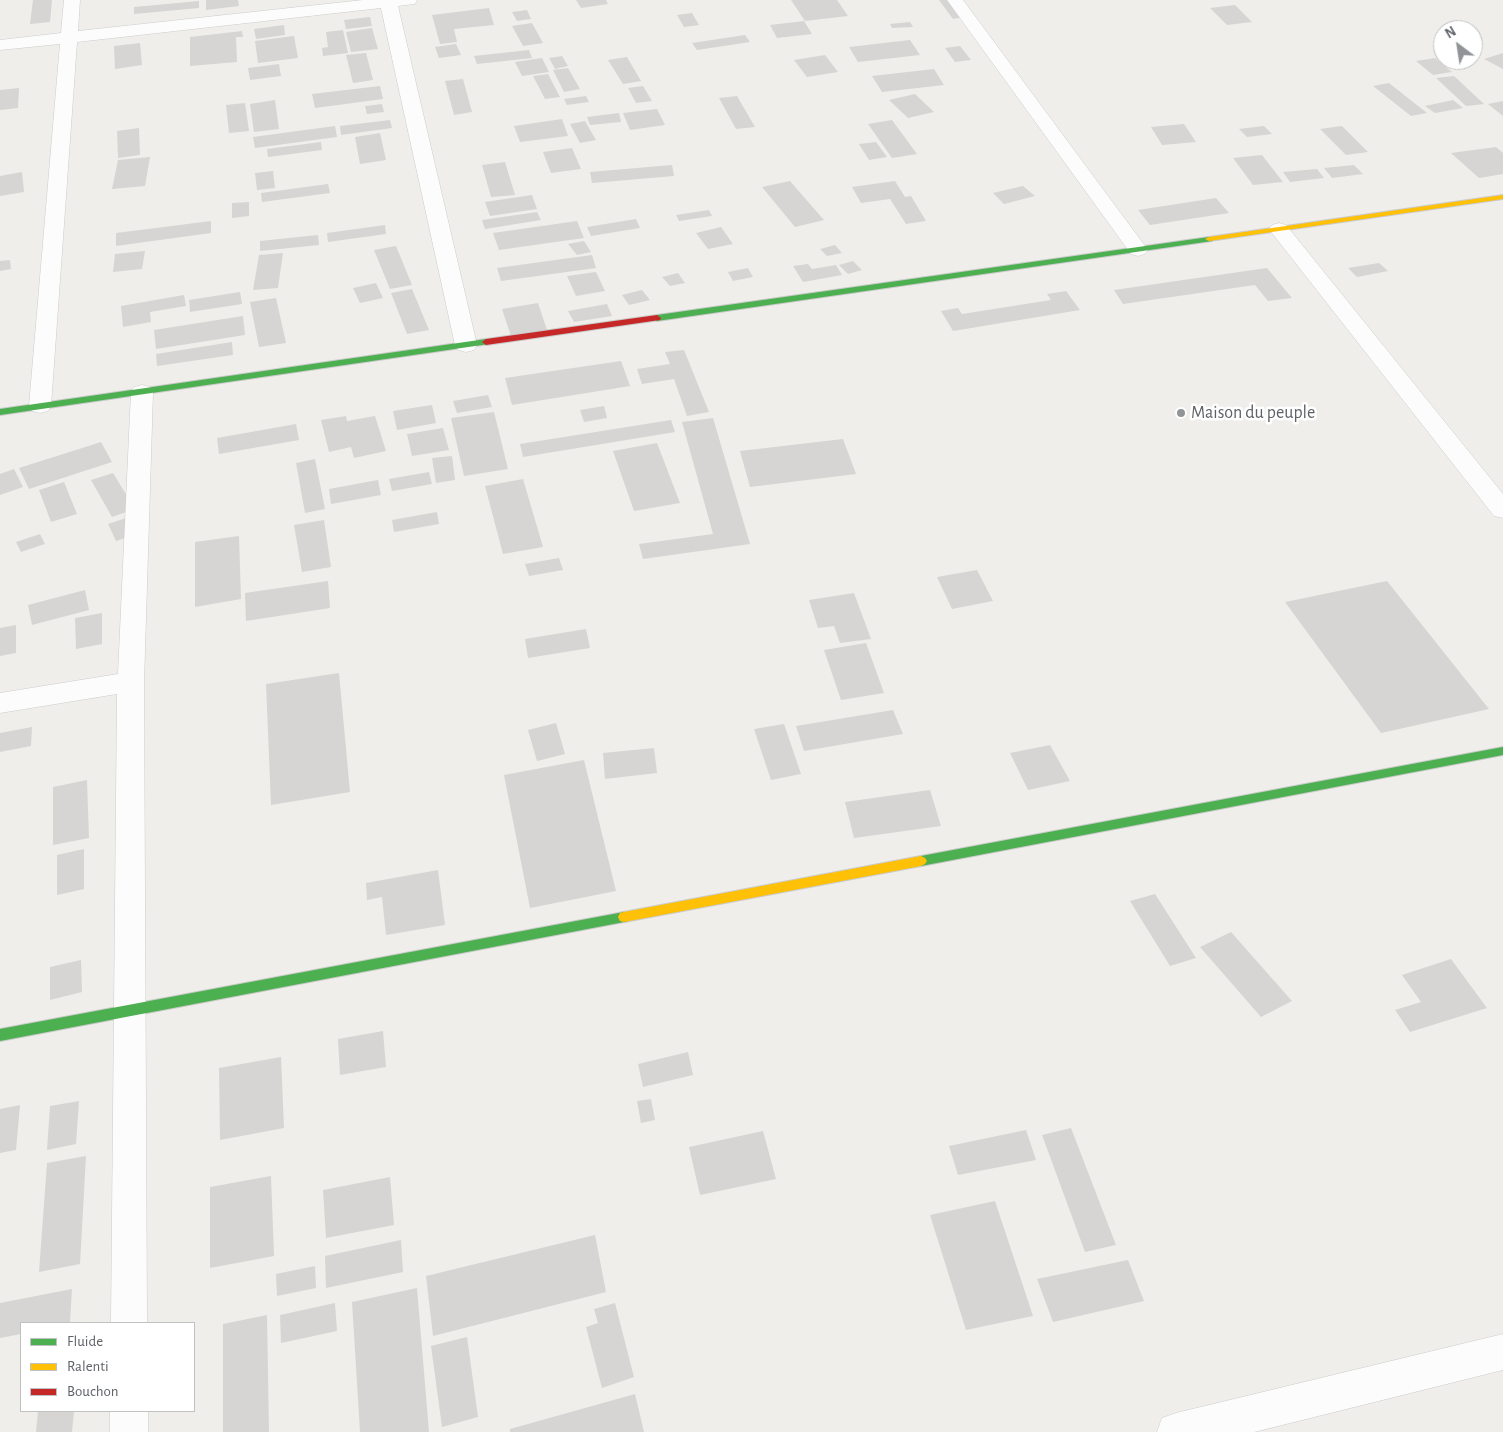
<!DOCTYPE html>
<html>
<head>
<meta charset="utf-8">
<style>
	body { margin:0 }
	#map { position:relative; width:1503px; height:1432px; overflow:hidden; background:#efeeea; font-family:"Alegreya Sans",sans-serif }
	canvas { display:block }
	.legend { position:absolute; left:20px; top:1322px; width:175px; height:90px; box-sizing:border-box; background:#fff; border:1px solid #bfc1c3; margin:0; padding:6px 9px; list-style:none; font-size:15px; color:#5f6368 }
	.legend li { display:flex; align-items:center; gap:10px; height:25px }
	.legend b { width:25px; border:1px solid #bfc1c3 }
	.north { position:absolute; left:1433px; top:20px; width:50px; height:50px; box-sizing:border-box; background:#fff; border:1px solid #bfc1c3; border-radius:50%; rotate:329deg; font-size:14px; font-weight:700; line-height:20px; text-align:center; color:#5f6368 }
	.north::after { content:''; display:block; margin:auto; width:18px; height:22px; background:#919496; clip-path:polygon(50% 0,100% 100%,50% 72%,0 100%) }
</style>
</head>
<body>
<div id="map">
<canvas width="1503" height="1432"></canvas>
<ul class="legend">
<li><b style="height:6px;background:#4caf50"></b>Fluide</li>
<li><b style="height:6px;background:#ffc107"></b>Ralenti</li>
<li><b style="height:6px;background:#c62828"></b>Bouchon</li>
</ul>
<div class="north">N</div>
</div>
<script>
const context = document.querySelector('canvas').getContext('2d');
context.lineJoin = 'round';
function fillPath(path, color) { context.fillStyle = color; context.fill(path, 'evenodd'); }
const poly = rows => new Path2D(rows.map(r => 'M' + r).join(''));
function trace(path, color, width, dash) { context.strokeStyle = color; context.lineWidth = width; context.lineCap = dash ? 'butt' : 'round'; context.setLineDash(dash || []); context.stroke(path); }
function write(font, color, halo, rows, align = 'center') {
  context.font = font + ' "Alegreya Sans",sans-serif'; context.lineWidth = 5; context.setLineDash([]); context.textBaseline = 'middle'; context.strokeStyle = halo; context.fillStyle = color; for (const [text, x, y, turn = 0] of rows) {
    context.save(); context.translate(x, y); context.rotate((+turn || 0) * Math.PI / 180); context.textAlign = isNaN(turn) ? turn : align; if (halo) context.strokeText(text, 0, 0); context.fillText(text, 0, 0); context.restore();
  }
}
const building = poly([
	[33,0,52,0,50,22,30,24],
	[206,0,238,0,239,6,206,10],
	[576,0,606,0,608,4,581,8],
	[791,0,837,0,848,16,805,21],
	[939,0,951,0,964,17,953,19],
	[199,1,199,8,134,14,134,7],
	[1235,5,1252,22,1227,25,1210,8],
	[489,8,494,25,454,29,457,42,440,44,432,15],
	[527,10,531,19,517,21,512,12],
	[692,13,699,25,684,27,677,15],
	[370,17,372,26,346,29,344,20],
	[804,21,812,34,777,38,770,25],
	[910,22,913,27,892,28,890,24],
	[532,23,543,43,523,46,512,26],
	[284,25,285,35,256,39,254,29],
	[372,28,378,49,351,52,346,32],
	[343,30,348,53,323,56,322,48,328,47,326,32],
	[242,31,243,37,236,37,237,62,190,66,190,37],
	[745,35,750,42,697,50,692,43],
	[294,36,298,58,258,63,255,41],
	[910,40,920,55,858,62,849,47],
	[140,43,142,65,115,69,114,46],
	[456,44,461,55,439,58,435,47],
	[960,46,971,60,955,62,945,48],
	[529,50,532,58,477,64,474,56],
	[366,53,373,80,353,83,346,55],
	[1503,53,1503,69,1484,59],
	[825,55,838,72,807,77,794,60],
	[562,56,568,66,555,69,549,58],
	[627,57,641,81,623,84,608,60],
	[542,58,549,72,522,76,515,62],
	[1435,58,1452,72,1433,75,1416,61],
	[279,64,281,76,250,80,248,68],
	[568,68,580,89,564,92,553,70],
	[934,69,944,85,882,92,872,76],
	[548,74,560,97,545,99,533,76],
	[1454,76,1484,104,1466,106,1436,78],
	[463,79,472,112,454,115,445,81],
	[1389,83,1427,113,1411,116,1373,86],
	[380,86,383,99,315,108,312,94],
	[643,86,652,101,636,103,628,88],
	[19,88,18,108,0,110,0,90],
	[915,94,934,112,908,118,889,100],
	[586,96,589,102,567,105,564,99],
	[737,96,755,127,736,129,719,98],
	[275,100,279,129,254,132,250,104],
	[1453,100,1463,108,1435,113,1425,106],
	[1503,101,1503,116,1488,104],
	[245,103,249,131,229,133,226,105],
	[382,104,384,112,367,114,365,106],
	[657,109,665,125,630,130,623,113],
	[619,113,621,122,590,125,587,117],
	[562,119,568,136,520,142,514,126],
	[390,120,392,128,341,135,340,126],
	[892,120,917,154,892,158,868,124],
	[585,121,596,140,580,143,570,124],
	[1184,124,1196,142,1162,145,1151,127],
	[335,126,337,137,255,148,253,137],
	[1264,126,1272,134,1247,137,1239,129],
	[1342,126,1368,152,1346,155,1320,129],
	[139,128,140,155,118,158,117,131],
	[380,133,386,160,360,164,355,137],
	[321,142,322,150,268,157,267,149],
	[876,142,887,157,869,160,859,144],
	[1496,147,1503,153,1503,174,1479,178,1451,153],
	[572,148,581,169,551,173,543,152],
	[1262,155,1283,182,1253,185,1233,158],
	[150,157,145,186,112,189,118,160],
	[505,162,515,195,491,197,482,165],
	[672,165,674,176,592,183,590,172],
	[1354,165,1363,174,1332,178,1324,168],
	[1317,169,1324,178,1290,182,1283,172],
	[273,171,275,188,257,190,255,173],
	[22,172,24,192,0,196,0,176],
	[790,181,824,220,795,227,762,187],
	[895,181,905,197,911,196,926,221,906,224,890,199,861,203,852,187],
	[328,184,330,193,262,202,261,193],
	[1023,186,1035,196,1004,204,993,193],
	[532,195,537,209,490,216,485,202],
	[1216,198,1229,213,1150,225,1138,210],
	[249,202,249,216,232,218,232,203],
	[709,210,712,216,679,221,676,215],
	[537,212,541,220,485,229,482,220],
	[636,219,640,228,591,236,587,227],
	[211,221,211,233,116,246,116,233],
	[577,221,584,238,499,250,493,233],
	[385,225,386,234,328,242,327,233],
	[721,227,733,244,708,249,696,233],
	[318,235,319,245,260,251,260,241],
	[584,241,591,252,577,255,568,244],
	[835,245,842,253,827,256,820,249],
	[396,246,412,285,390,289,374,250],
	[145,251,142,269,113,272,115,254],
	[283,253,278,288,253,290,259,255],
	[592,255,596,268,501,281,497,268],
	[10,260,11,269,0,271,0,261],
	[853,261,862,270,848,274,839,265],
	[1379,263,1388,271,1357,277,1348,268],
	[808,264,812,269,836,265,842,275,803,282,793,266],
	[748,268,753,277,733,281,728,272],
	[1267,268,1292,298,1268,301,1255,285,1123,304,1114,290],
	[596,272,605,291,576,296,567,276],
	[678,273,685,283,670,286,662,277],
	[376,283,383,298,360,303,353,288],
	[412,289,429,330,407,334,391,293],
	[642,290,650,300,629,305,622,295],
	[1066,291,1080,310,953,331,941,311,958,308,962,314,1051,300,1047,294],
	[240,292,242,304,190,312,189,300],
	[184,295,186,306,150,312,151,322,123,327,121,306],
	[276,298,286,343,259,347,250,302],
	[538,303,547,330,511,336,502,309],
	[607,304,612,316,574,322,568,311],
	[243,316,245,335,156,349,154,330],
	[232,342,233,355,157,366,156,354],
	[684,350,709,412,687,416,674,379,642,384,637,369,670,364,665,352],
	[621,361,630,386,512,405,505,378],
	[488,395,492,407,457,413,453,401],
	[432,405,436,423,397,430,393,411],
	[604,406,607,418,584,422,580,410],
	[494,412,508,469,464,476,451,418],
	[346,416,347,421,375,416,386,451,354,458,351,447,329,452,321,420],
	[713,418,750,544,643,559,639,544,713,534,682,422],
	[671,420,675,432,523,457,520,444],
	[296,424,299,440,219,454,217,438],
	[443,428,449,450,412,456,407,434],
	[843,439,856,474,750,487,740,451],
	[101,442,112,462,29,489,19,468],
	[657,443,680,503,634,511,613,451],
	[452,456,455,480,436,483,432,458],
	[315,459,325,509,305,513,296,463],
	[14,469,23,487,0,495,0,474],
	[429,472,432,484,392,491,389,479],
	[113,473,135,509,112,517,91,480],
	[523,479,543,547,503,554,485,486],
	[378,480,381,495,331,504,329,489],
	[64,482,77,514,51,522,39,490],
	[437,512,439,524,394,532,392,520],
	[126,518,135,535,116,541,108,524],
	[324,520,331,567,302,572,294,525],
	[40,534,45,544,21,552,16,542],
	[239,536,241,599,195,607,195,542],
	[559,558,563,570,529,576,525,564],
	[977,570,993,601,952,609,937,577],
	[328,581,330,608,246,621,245,593],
	[1387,581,1489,709,1381,733,1285,602],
	[85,590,89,610,32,625,28,605],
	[854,593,871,639,840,643,834,626,818,628,809,600],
	[102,613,102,644,76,649,75,618],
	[16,625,16,653,0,656,0,628],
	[586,629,590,648,528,658,525,639],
	[866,643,884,693,841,700,824,650],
	[339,673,350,792,271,805,266,684],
	[893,710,903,734,804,751,796,726],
	[556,723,565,754,537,761,528,730],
	[784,724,801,774,771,780,754,729],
	[32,727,31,746,0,752,0,733],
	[1050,745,1070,781,1028,790,1010,753],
	[654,748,657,773,605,779,603,753],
	[584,760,616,891,530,908,504,775],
	[87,780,89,838,53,845,53,787],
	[930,790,941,826,854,838,845,802],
	[84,849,84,889,57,895,57,855],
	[438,870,445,925,386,935,382,897,367,900,366,883],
	[1155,894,1196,958,1170,966,1130,901],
	[1231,932,1292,1001,1261,1017,1200,947],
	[1451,959,1487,1008,1410,1032,1395,1010,1421,1002,1402,975],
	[81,960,82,992,50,1000,50,967],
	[383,1031,386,1067,340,1075,338,1039],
	[688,1052,693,1075,643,1087,638,1064],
	[281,1057,284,1128,220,1140,219,1068],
	[651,1099,655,1120,641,1123,637,1101],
	[79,1101,76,1144,47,1150,50,1106],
	[20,1105,16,1150,0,1153,0,1109],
	[1071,1128,1116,1245,1085,1252,1042,1135],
	[1026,1130,1036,1160,958,1175,949,1146],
	[763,1131,776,1179,700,1195,689,1147],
	[86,1156,80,1264,39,1272,47,1163],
	[271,1176,274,1256,210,1268,210,1187],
	[390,1177,394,1225,326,1238,323,1190],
	[995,1201,1033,1316,966,1330,930,1215],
	[595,1235,606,1292,433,1336,426,1276],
	[401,1240,403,1272,326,1288,325,1256],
	[1128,1260,1144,1301,1053,1322,1037,1279],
	[315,1266,316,1288,277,1296,276,1274],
	[417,1288,429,1432,360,1432,352,1302],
	[72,1289,70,1323,21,1323,21,1334,0,1338,0,1303],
	[335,1303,337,1331,281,1343,280,1315],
	[615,1303,634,1377,602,1388,586,1327,598,1323,594,1309],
	[267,1315,269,1432,223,1432,223,1324],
	[467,1337,478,1417,442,1427,431,1346],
	[635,1394,644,1432,510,1432,510,1429],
	[38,1411,74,1411,72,1432,36,1432]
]);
const street = poly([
	[64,0,80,0,78,31,363,0,417,0,415,4,398,6,477,345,474,350,466,352,458,350,455,345,381,8,77,42,51,406,48,411,40,413,32,411,29,406,60,44,0,50,0,40,61,33,64,0],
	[947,0,963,0,1145,246,1148,250,1145,254,1138,256,1131,254,947,0],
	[1279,223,1286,225,1503,494,1503,518,1494,516,1272,233,1269,229,1272,225,1279,223],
	[142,385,150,387,153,392,144,682,147,1323,111,1323,117,694,0,713,0,693,118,674,131,392,134,387,142,385],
	[1503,1334,1503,1370,1254,1432,1157,1432,1162,1418,1176,1413,1503,1334],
	[110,1411,148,1411,148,1432,110,1432,110,1411]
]);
const fast = poly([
	[1209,237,1213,239,1212,241,657,321,653,318,657,315,1209,237],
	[486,339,489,340,489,344,0,415,0,409,486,339],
	[1503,747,1503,755,921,866,917,864,915,861,917,858,921,856,1503,747],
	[624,912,628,913,630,917,628,921,624,922,0,1041,0,1029,624,912]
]);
const slow = poly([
	[1503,195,1503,199,1209,241,1205,239,1209,237,1503,195],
	[921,856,925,858,927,861,925,864,921,866,624,922,620,921,618,917,620,913,624,912,921,856]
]);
const jam = poly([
	[657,315,661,318,660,320,486,345,482,342,486,339,657,315]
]);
const markers = [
	[1181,413,5,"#919496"]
];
const poiNames = [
	["Maison du peuple",1191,413]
];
fillPath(building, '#d6d5d3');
trace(street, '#cbcccc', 1);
trace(fast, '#cacacb', 2);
trace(slow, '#cacacb', 2);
trace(jam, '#cacacb', 2);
fillPath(street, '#fdfcfc');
fillPath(fast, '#4caf50');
fillPath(slow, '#ffc107');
fillPath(jam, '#c62828');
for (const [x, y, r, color] of markers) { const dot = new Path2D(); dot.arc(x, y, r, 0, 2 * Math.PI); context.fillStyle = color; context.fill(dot); trace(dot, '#fff', 2); }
write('18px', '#5f6368', '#fff', poiNames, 'left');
</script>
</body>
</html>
